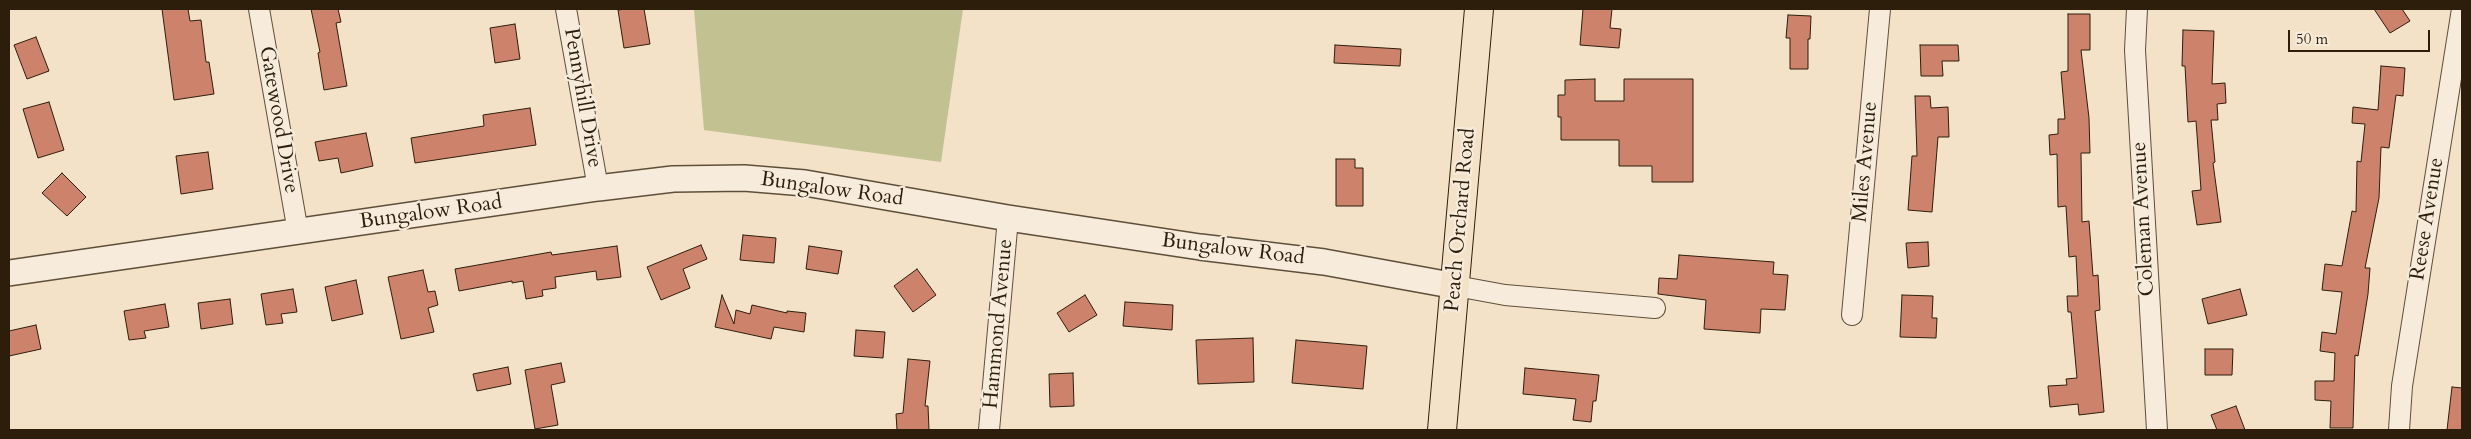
<!DOCTYPE html>
<html>
<head>
<meta charset="utf-8">
<style>
	body { margin:0 }
	#map { position:relative; width:2471px; height:439px; overflow:hidden; background:#f3e1c8; font-family:Cardo,serif }
	canvas { display:block }
	.frame { position:absolute; inset:0; border:10px solid #2d1e0b; pointer-events:none }
	.scale { position:absolute; left:2288px; top:30px; width:142px; height:22px; box-sizing:border-box; border:2px solid #2d1e0b; border-top:0; padding-left:6px; font-size:15px; line-height:18px; white-space:nowrap; color:#2d1e0b; -webkit-text-stroke:4px #f7ecdb; paint-order:stroke }
</style>
</head>
<body>
<div id="map">
<canvas width="2471" height="439"></canvas>
<div class="frame"></div>
<div class="scale">50 m</div>
</div>
<script>
const context = document.querySelector('canvas').getContext('2d');
context.lineJoin = 'round';
function fillPath(path, color) { context.fillStyle = color; context.fill(path, 'evenodd'); }
const poly = rows => new Path2D(rows.map(r => 'M' + r).join(''));
function trace(path, color, width, dash) { context.strokeStyle = color; context.lineWidth = width; context.lineCap = dash ? 'butt' : 'round'; context.setLineDash(dash || []); context.stroke(path); }
function write(font, color, halo, rows, align = 'center') {
  context.font = font + ' Cardo,serif'; context.lineWidth = 4.5; context.setLineDash([]); context.textBaseline = 'middle'; context.strokeStyle = halo; context.fillStyle = color; for (const [text, x, y, turn = 0] of rows) {
    context.save(); context.translate(x, y); context.rotate((+turn || 0) * Math.PI / 180); context.textAlign = isNaN(turn) ? turn : align; if (halo) context.strokeText(text, 0, 0); context.fillText(text, 0, 0); context.restore();
  }
}
const green = poly([
	[694,9,963,9,941,162,704,130]
]);
const building = poly([
	[162,9,188,9,190,21,201,20,206,62,209,62,214,94,174,100,162,9],
	[311,9,338,9,341,22,336,23,347,86,324,90,318,53,320,52,311,9],
	[626,9,644,9,650,44,624,48,618,10,626,9],
	[1583,9,1612,9,1610,28,1621,29,1619,48,1580,45,1583,9],
	[2374,9,2402,9,2410,21,2390,33,2374,9],
	[2068,14,2090,14,2090,50,2081,50,2089,118,2090,153,2081,153,2082,222,2089,221,2093,276,2098,275,2100,310,2095,311,2104,412,2079,415,2078,404,2050,407,2048,386,2067,385,2066,379,2077,378,2071,312,2068,312,2067,296,2078,296,2076,256,2069,257,2066,206,2058,207,2057,154,2050,155,2049,135,2058,134,2058,119,2065,119,2061,72,2068,71,2068,14],
	[1788,15,1811,16,1810,39,1808,39,1808,69,1790,69,1790,38,1786,38,1788,15],
	[515,24,520,59,495,63,490,28,515,24],
	[2183,30,2214,31,2212,84,2225,83,2226,103,2217,104,2218,120,2211,120,2215,162,2213,163,2221,222,2197,225,2192,191,2201,190,2196,121,2188,122,2185,66,2182,66,2183,30],
	[36,37,49,71,27,79,14,45,36,37],
	[1335,45,1401,49,1400,66,1334,63,1335,45],
	[1920,45,1958,45,1959,61,1942,61,1943,76,1921,76,1920,45],
	[2381,66,2405,68,2403,96,2396,95,2389,148,2381,147,2379,198,2365,268,2370,268,2368,294,2358,356,2355,355,2353,428,2330,428,2331,401,2315,400,2315,381,2334,381,2335,353,2320,351,2322,332,2336,334,2342,292,2322,290,2325,264,2342,266,2352,211,2356,212,2357,161,2361,162,2365,124,2352,123,2353,107,2378,110,2381,66],
	[1595,79,1595,101,1624,101,1624,79,1693,79,1693,182,1652,182,1652,166,1619,166,1619,140,1561,140,1561,117,1558,117,1558,95,1565,95,1565,80,1595,79],
	[1915,96,1930,96,1931,108,1948,107,1949,137,1938,137,1932,212,1908,210,1912,156,1917,156,1915,96],
	[49,102,64,150,38,158,23,109,49,102],
	[530,108,536,145,415,163,411,138,484,126,483,115,530,108],
	[366,133,373,166,341,173,338,158,319,161,315,142,366,133],
	[208,152,213,189,181,194,176,156,208,152],
	[1336,159,1355,159,1355,168,1363,168,1363,206,1336,206,1336,159],
	[62,173,86,197,67,216,42,193,62,173],
	[743,235,776,238,774,263,740,260,743,235],
	[1928,242,1929,266,1908,268,1906,243,1928,242],
	[701,245,707,259,683,269,690,288,661,300,647,267,701,245],
	[617,246,621,277,597,280,596,271,555,277,556,288,542,290,543,296,526,299,523,281,512,283,512,281,459,291,455,269,551,252,552,255,617,246],
	[809,246,842,251,838,274,806,269,809,246],
	[1679,255,1774,262,1773,274,1788,275,1785,310,1761,309,1760,333,1704,329,1706,300,1658,294,1659,278,1677,279,1679,255],
	[917,269,936,295,913,312,894,286,917,269],
	[423,270,428,292,435,291,438,305,428,308,434,332,401,339,388,277,423,270],
	[356,280,363,314,332,321,325,287,356,280],
	[293,289,297,312,281,314,283,323,266,325,261,294,293,289],
	[2240,289,2247,315,2208,324,2202,299,2240,289],
	[722,295,734,324,736,310,750,314,752,305,787,313,787,311,806,313,804,332,774,327,771,339,715,327,722,295],
	[1085,295,1097,315,1069,332,1057,313,1085,295],
	[1902,295,1933,296,1932,318,1937,318,1936,338,1900,337,1902,295],
	[230,299,233,324,201,329,198,303,230,299],
	[1125,302,1173,305,1172,330,1123,326,1125,302],
	[165,304,169,327,144,331,146,338,129,340,124,311,165,304],
	[36,325,41,349,9,356,9,331,36,325],
	[856,330,885,332,883,358,854,356,856,330],
	[1253,338,1254,382,1198,384,1196,340,1253,338],
	[1296,340,1367,346,1363,389,1292,383,1296,340],
	[2205,349,2233,349,2232,375,2205,375,2205,349],
	[908,359,930,361,925,406,928,406,929,430,897,430,896,414,903,413,908,359],
	[561,363,565,382,551,385,558,425,535,429,525,370,561,363],
	[508,367,511,384,477,391,473,374,508,367],
	[1525,368,1599,375,1596,401,1593,401,1591,422,1573,420,1576,399,1523,394,1525,368],
	[1073,373,1074,406,1050,407,1049,374,1073,373],
	[2452,387,2462,388,2462,430,2447,430,2452,387],
	[2236,406,2245,430,2217,430,2211,415,2236,406]
]);
const minor = poly([
	[259,9,298,232],
	[566,9,598,188],
	[2137,9,2135,50,2157,430],
	[1456,286,1505,295,1655,308],
	[1852,315,1880,9],
	[989,430,1008,218],
	[2399,430,2402,386,2462,9]
]);
const tertiary = poly([
	[9,273,598,188,673,179,744,178,805,183,1008,218,1200,247,1324,262,1456,286]
]);
const primary = poly([
	[1442,430,1479,9]
]);
const streetNames = [
	["Pennyhill Drive",582,98,80],
	["Gatewood Drive",278,120,80],
	["Miles Avenue",1866,162,-85],
	["Bungalow Road",832,190,8],
	["Bungalow Road",431,213,-8],
	["Coleman Avenue",2144,219,-93],
	["Reese Avenue",2428,219,-81],
	["Peach Orchard Road",1461,220,-85],
	["Bungalow Road",1233,250,7],
	["Hammond Avenue",999,324,-85]
];
fillPath(green, '#c1c192');
fillPath(building, '#cd826b');
trace(building, '#2d1e0b', 1);
trace(minor, '#5e4f3a', 22);
trace(tertiary, '#5e4f3a', 28);
trace(primary, '#2d1e0b', 30);
trace(minor, '#f7ecdb', 20);
trace(tertiary, '#f7ecdb', 25);
trace(primary, '#f3e1c8', 28);
write('21px', '#2d1e0b', '#f7ecdb', streetNames);
</script>
</body>
</html>
